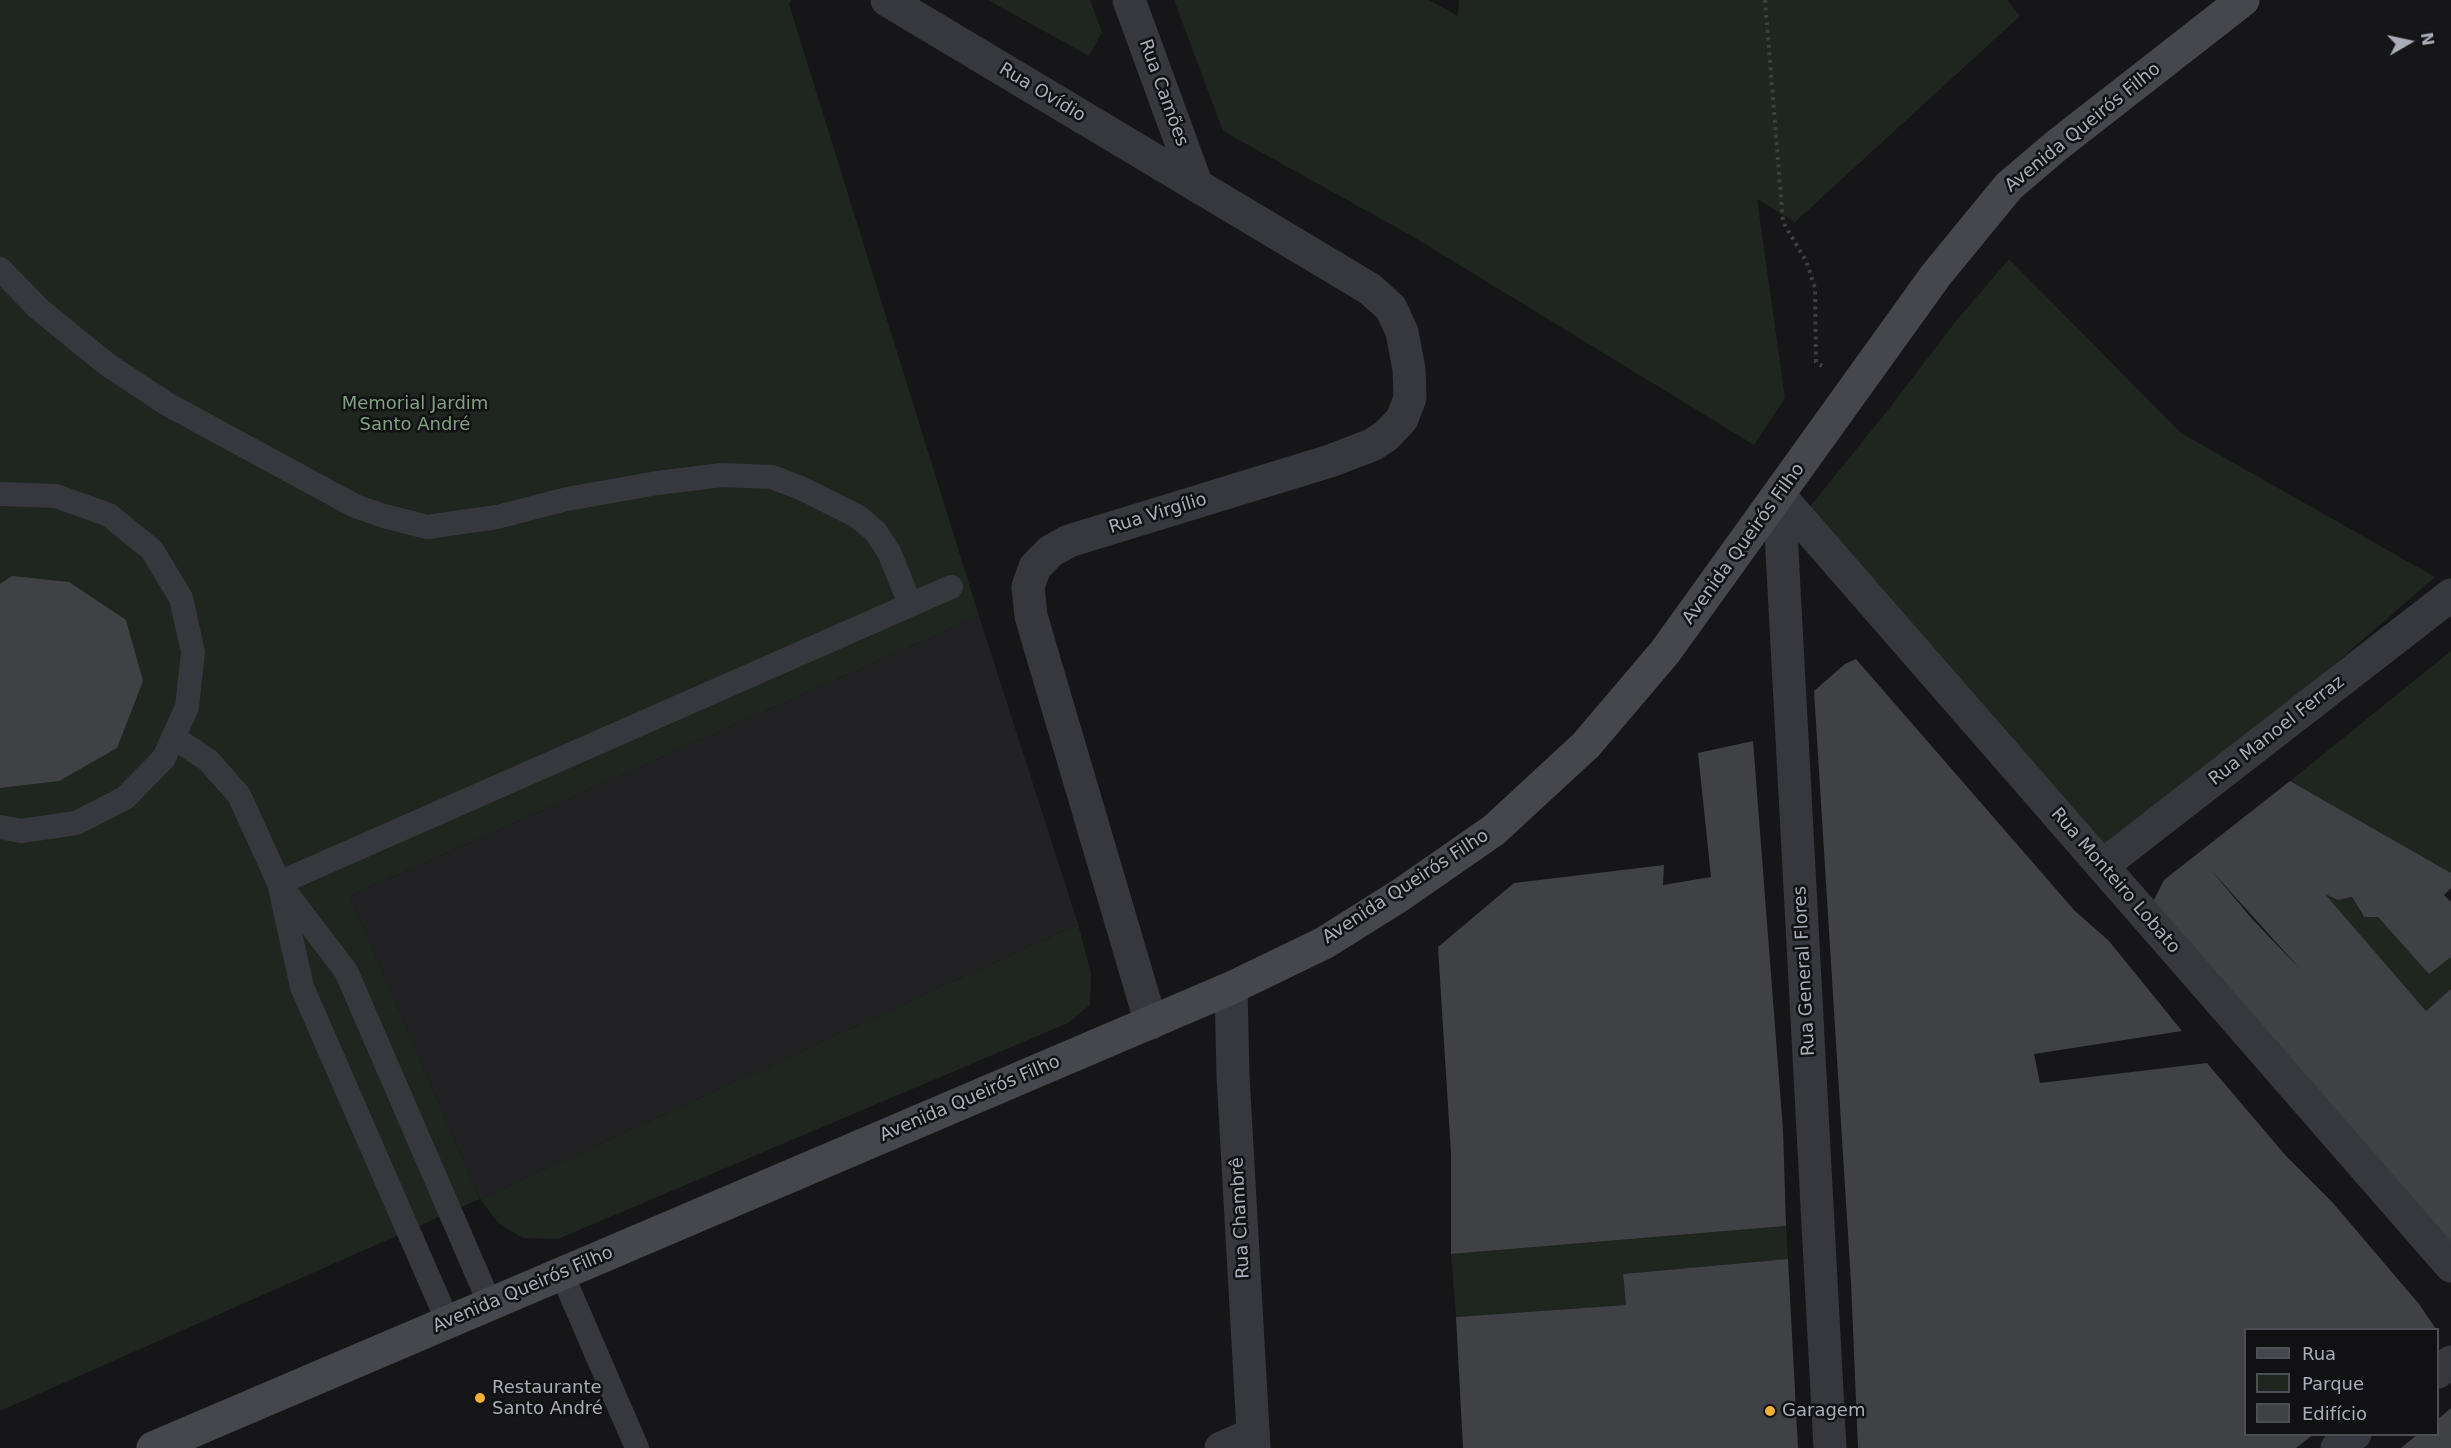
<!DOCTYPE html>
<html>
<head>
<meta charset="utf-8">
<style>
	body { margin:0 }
	#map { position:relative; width:2451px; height:1448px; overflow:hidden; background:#161618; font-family:"DejaVu Sans",sans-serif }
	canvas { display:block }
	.legend { position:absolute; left:2244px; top:1328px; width:195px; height:108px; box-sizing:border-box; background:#111113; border:2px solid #4d4f55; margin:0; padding:8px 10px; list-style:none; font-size:18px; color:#a8adb8 }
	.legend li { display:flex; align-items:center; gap:12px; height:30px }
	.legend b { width:30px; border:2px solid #4d4f55 }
	.north { position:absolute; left:2379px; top:12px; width:60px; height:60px; -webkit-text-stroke:4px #111113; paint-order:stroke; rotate:81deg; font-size:16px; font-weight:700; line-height:24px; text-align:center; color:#a8adb8 }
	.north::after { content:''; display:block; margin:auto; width:21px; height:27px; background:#a8adb8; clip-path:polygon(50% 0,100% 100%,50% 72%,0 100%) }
</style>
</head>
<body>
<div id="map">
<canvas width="2451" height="1448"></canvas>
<ul class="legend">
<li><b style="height:8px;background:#45474d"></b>Rua</li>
<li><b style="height:16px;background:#1e261f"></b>Parque</li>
<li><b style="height:16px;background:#404145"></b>Edifício</li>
</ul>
<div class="north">N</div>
</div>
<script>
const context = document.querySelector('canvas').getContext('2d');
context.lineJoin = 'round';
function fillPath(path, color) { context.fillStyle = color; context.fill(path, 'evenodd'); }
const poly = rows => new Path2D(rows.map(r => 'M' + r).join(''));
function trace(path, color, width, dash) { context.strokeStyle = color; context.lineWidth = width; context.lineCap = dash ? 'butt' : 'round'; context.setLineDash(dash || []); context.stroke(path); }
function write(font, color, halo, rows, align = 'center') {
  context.font = font + ' "DejaVu Sans",sans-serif'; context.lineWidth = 5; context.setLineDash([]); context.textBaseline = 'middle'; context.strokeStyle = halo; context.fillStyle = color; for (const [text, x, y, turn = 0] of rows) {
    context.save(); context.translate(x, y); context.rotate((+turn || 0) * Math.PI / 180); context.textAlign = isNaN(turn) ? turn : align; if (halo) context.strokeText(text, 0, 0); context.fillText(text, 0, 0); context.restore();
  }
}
const built = poly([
	[979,616,1078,924,480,1199,350,896]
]);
const green = poly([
	[0,0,791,0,789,4,979,616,350,896,480,1199,1078,924,1091,973,1090,1005,1068,1023,558,1239,523,1238,499,1224,480,1199,0,1411],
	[988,0,1090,0,1102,32,1089,56],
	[1174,0,1429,0,1458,16,1459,0,2007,0,2020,16,1795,222,1757,199,1785,398,1754,445,1412,236,1223,131],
	[2009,259,2181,433,2435,577,2102,866,1800,519,1888,410,1956,321],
	[2451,651,2451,873,2290,781],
	[2325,894,2338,900,2352,897,2363,917,2378,917,2429,973,2451,957,2451,989,2426,1011],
	[1786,1226,1788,1259,1623,1274,1626,1305,1456,1317,1451,1254]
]);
const building = poly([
	[12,576,69,582,126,620,143,681,117,748,59,781,0,788,0,584],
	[1856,659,2074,910,2109,941,2182,1031,2034,1054,2040,1083,2207,1063,2286,1156,2333,1203,2419,1304,2436,1329,2246,1329,2246,1434,2314,1434,2296,1448,1858,1448,1851,1282,1814,691,1845,664],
	[1753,741,1783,1130,1786,1226,1451,1254,1451,1153,1438,947,1514,883,1664,865,1663,885,1711,877,1698,753],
	[2290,781,2451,873,2451,888,2444,895,2451,902,2451,957,2429,974,2378,917,2364,917,2352,897,2338,900,2325,894,2426,1011,2451,989,2451,1255,2151,906,2164,880],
	[2211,870,2302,971,2253,920],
	[1788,1259,1798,1448,1463,1448,1456,1317,1626,1305,1623,1274],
	[2451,1408,2451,1448,2401,1448,2418,1434,2438,1434,2438,1419]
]);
const path = poly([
	[1765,0,1783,222,1806,261,1815,288,1816,362,1822,366]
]);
const service = poly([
	[0,269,39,309,77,340,108,365,167,404,355,506,384,516,427,527,497,517,567,499,657,483,722,475,772,477,803,489,857,516,875,531,889,552,910,604],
	[0,494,56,496,109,515,152,550,181,598,193,652,187,707,164,758,125,798,76,823,21,831,0,827],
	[173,737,208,760,239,795,279,883,302,987,448,1322],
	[279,883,951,587],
	[284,890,346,971,490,1304],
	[562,1274,637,1448]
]);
const minor = poly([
	[887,0,1370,289,1391,308,1402,332,1409,369,1410,398,1402,419,1386,436,1372,445,1330,461,1069,541,1051,551,1035,567,1028,587,1031,616,1151,1023],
	[1129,0,1197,186],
	[1779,495,2451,1266],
	[1779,495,1830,1448],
	[2102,866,2451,595],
	[2438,1372,2451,1362],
	[1221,1448,1253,1434],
	[2337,1448,2355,1434]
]);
const tertiary = poly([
	[1231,988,1233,1076,1254,1448]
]);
const secondary = poly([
	[153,1448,1231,988,1324,943,1399,896,1494,830,1586,745,1665,652,1936,275,2009,186,2056,146,2243,0]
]);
const markers = [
	[480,1398,6,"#f2b134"],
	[1770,1411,6,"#f2b134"]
];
const streetNames = [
	["Rua Ovídio",1042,93,31],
	["Rua Camões",1163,93,70],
	["Avenida Queirós Filho",2083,128,-39],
	["Rua Virgílio",1158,514,-17],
	["Avenida Queirós Filho",1744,544,-54],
	["Rua Manoel Ferraz",2277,731,-38],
	["Rua Monteiro Lobato",2115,881,49],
	["Avenida Queirós Filho",1406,887,-33],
	["Rua General Flores",1805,971,-93],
	["Avenida Queirós Filho",970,1099,-23],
	["Rua Chambrê",1241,1218,-93],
	["Avenida Queirós Filho",523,1290,-23]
];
const parkNames = [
	["Memorial Jardim",415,404],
	["Santo André",415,425]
];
const poiNames = [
	["Restaurante",492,1388],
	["Santo André",492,1409],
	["Garagem",1782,1411]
];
fillPath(built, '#222225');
fillPath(green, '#1e261f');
fillPath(building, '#404145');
trace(path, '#3d3f44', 4, [3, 4.5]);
trace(service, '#37383d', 24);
trace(minor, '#37383d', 33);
trace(tertiary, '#37383d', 33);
trace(secondary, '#45474d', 33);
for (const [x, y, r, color] of markers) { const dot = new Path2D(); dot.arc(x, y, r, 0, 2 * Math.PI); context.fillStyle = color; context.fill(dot); trace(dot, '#111113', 2); }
write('18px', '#a8adb8', '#111113', streetNames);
write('18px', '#7fa381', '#111113', parkNames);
write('18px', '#a8adb8', '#111113', poiNames, 'left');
</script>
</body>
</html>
